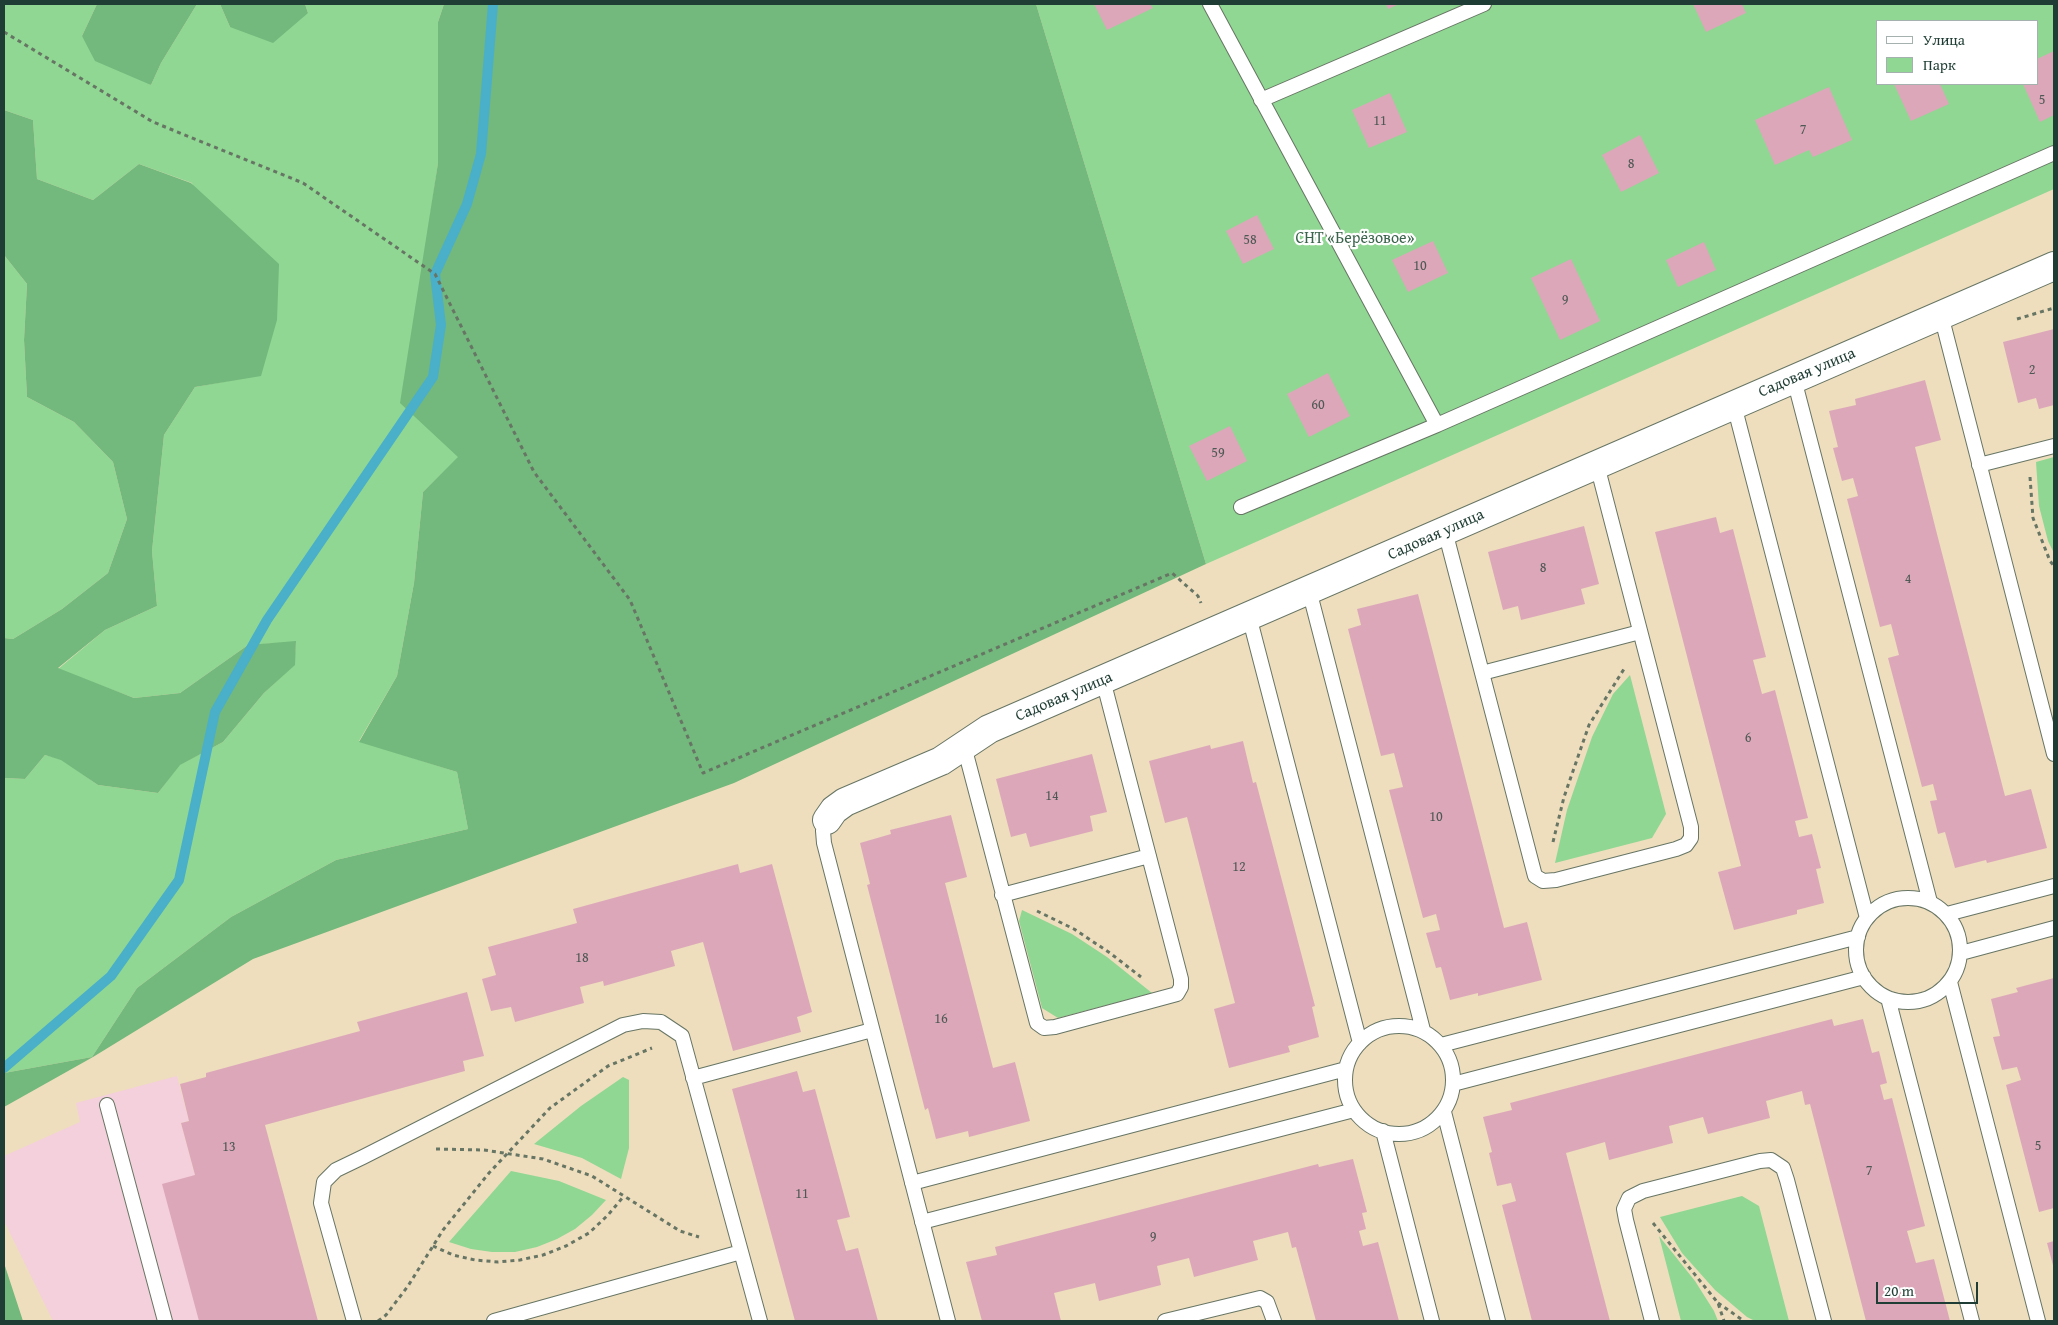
<!DOCTYPE html>
<html>
<head>
<meta charset="utf-8">
<style>
	body { margin:0 }
	#map { position:relative; width:2058px; height:1325px; overflow:hidden; background:#eedebd; font-family:"Gentium Book Plus",serif }
	canvas { display:block }
	.frame { position:absolute; inset:0; border:5px solid #1f3d34; pointer-events:none }
	.legend { position:absolute; left:1876px; top:20px; width:162px; height:65px; box-sizing:border-box; background:#fff; border:1px solid #a5b1ae; margin:0; padding:6px 9px; list-style:none; font-size:15px; color:#1f3d34 }
	.legend li { display:flex; align-items:center; gap:10px; height:25px }
	.legend b { width:25px; border:1px solid #a5b1ae }
	.scale { position:absolute; left:1876px; top:1282px; width:102px; height:22px; box-sizing:border-box; border:2px solid #1f3d34; border-top:0; padding-left:6px; font-size:15px; line-height:18px; white-space:nowrap; color:#1f3d34; -webkit-text-stroke:4px #fff; paint-order:stroke }
</style>
</head>
<body>
<div id="map">
<canvas width="2058" height="1325"></canvas>
<div class="frame"></div>
<ul class="legend">
<li><b style="height:6px;background:#fff"></b>Улица</li>
<li><b style="height:14px;background:#8fd792"></b>Парк</li>
</ul>
<div class="scale">20 m</div>
</div>
<script>
const context = document.querySelector('canvas').getContext('2d');
context.lineJoin = 'round';
function fillPath(path, color) { context.fillStyle = color; context.fill(path, 'evenodd'); }
const poly = rows => new Path2D(rows.map(r => 'M' + r).join(''));
function trace(path, color, width, dash) { context.strokeStyle = color; context.lineWidth = width; context.lineCap = dash ? 'butt' : 'round'; context.setLineDash(dash || []); context.stroke(path); }
function write(font, color, halo, rows, align = 'center') {
  context.font = font + ' "Gentium Book Plus",serif'; context.lineWidth = 4.5; context.setLineDash([]); context.textBaseline = 'middle'; context.strokeStyle = halo; context.fillStyle = color; for (const [text, x, y, turn = 0] of rows) {
    context.save(); context.translate(x, y); context.rotate((+turn || 0) * Math.PI / 180); context.textAlign = isNaN(turn) ? turn : align; if (halo) context.strokeText(text, 0, 0); context.fillText(text, 0, 0); context.restore();
  }
}
const built = poly([
	[177,1076,189,1121,181,1123,234,1321,53,1321,4,1221,4,1156,80,1122,76,1103]
]);
const green = poly([
	[4,4,97,4,82,36,151,85,161,63,197,4,220,4,230,27,308,13,305,4,444,4,438,22,438,163,424,259,459,457,423,492,414,583,397,676,359,741,457,772,468,829,336,860,231,917,137,988,92,1057,4,1073,4,778,25,779,45,755,61,759,98,785,158,793,179,765,223,742,264,693,294,665,296,642,248,645,180,693,134,698,58,669,105,630,157,606,152,551,164,435,195,387,261,375,192,183,139,164,93,200,37,179,33,120,4,110],
	[1036,4,2054,4,2054,189,1206,564],
	[1877,21,2037,21,2037,84,1877,84],
	[4,255,27,284,24,340,27,397,74,422,113,462,127,519,108,573,62,609,13,639,4,638],
	[2054,457,2054,553,2048,541,2039,506,2036,462],
	[1630,675,1666,814,1652,838,1555,863,1567,810,1592,737,1613,694],
	[1022,910,1072,934,1107,957,1152,993,1058,1018,1042,1008,1019,921],
	[623,1077,629,1080,629,1148,621,1179,582,1158,534,1144,581,1106],
	[511,1171,559,1181,606,1200,592,1215,575,1229,557,1239,537,1247,515,1252,492,1252,471,1249,449,1242],
	[1742,1196,1759,1206,1789,1321,1755,1321,1747,1317,1715,1290,1682,1253,1660,1217],
	[1659,1236,1695,1281,1714,1311,1718,1321,1681,1321]
]);
const forest = poly([
	[97,4,197,4,161,63,151,85,95,61,82,36],
	[220,4,305,4,308,13,273,43,230,27],
	[444,4,1036,4,1206,564,734,783,253,959,93,1057,4,1107,4,1073,92,1057,137,988,231,917,336,860,468,829,457,772,359,742,397,676,414,583,423,492,458,457,400,403,438,163,438,22],
	[4,110,33,120,37,179,93,200,139,164,191,183,279,264,277,320,261,376,195,387,164,435,152,551,157,606,105,630,58,668,134,698,180,693,248,645,296,641,295,665,264,693,223,742,180,765,158,793,98,785,61,760,45,755,25,779,4,778,4,638,13,639,62,609,108,573,127,519,113,462,74,422,27,397,24,340,27,284,4,255],
	[4,1263,23,1321,4,1321]
]);
const stream = poly([
	[4,1068,111,976,179,880,215,712,267,620,433,377,441,325,435,274,467,204,481,154,493,4]
]);
const building = poly([
	[1094,4,1150,4,1153,8,1107,30],
	[1386,4,1399,4,1388,9],
	[1693,4,1742,4,1746,13,1706,32],
	[2054,51,2054,115,2040,122,2023,84,2037,84,2037,59],
	[1894,84,1940,84,1949,104,1911,121],
	[1829,87,1852,140,1813,157,1809,150,1775,165,1755,120],
	[1390,93,1407,132,1369,148,1352,110],
	[1640,135,1659,173,1621,192,1602,155],
	[1257,215,1274,249,1243,264,1226,231],
	[1433,241,1448,273,1408,292,1392,260],
	[1704,242,1716,270,1678,287,1666,260],
	[1571,259,1600,321,1560,340,1531,278],
	[2054,329,2054,405,2039,409,2036,398,2018,403,2003,342],
	[1328,373,1350,416,1309,437,1287,394],
	[1925,380,1941,440,1915,447,1937,534,2005,796,2031,789,2047,848,1987,863,1986,860,1955,868,1945,832,1938,834,1930,801,1937,800,1933,784,1922,787,1888,658,1899,655,1891,624,1880,627,1847,499,1858,496,1853,478,1842,481,1833,448,1838,447,1829,411,1856,405,1855,399],
	[1230,426,1247,461,1207,481,1189,446],
	[1716,517,1720,533,1733,529,1766,657,1753,660,1762,694,1775,690,1808,818,1795,821,1799,837,1812,834,1821,868,1816,869,1824,903,1797,910,1797,914,1734,930,1718,872,1741,866,1655,532],
	[1584,526,1599,584,1581,589,1585,604,1521,620,1518,606,1503,610,1488,552],
	[1418,594,1504,928,1527,922,1542,980,1478,996,1478,993,1450,1000,1441,967,1436,968,1426,933,1440,930,1436,914,1423,918,1389,790,1403,787,1394,753,1381,756,1348,629,1361,625,1357,609],
	[1243,741,1253,783,1256,782,1315,1006,1312,1007,1319,1037,1288,1046,1290,1052,1229,1068,1214,1009,1235,1003,1187,817,1165,823,1149,761,1210,745,1211,749],
	[1092,754,1107,812,1090,816,1093,831,1030,847,1026,833,1011,837,996,779],
	[951,815,967,877,945,883,969,976,993,1068,1015,1062,1030,1121,969,1137,968,1131,936,1139,928,1108,925,1110,867,885,870,884,860,843,891,834,890,830],
	[738,864,740,873,772,864,812,1012,797,1017,801,1032,733,1051,703,942,671,951,675,966,604,986,603,981,580,987,584,1003,515,1022,511,1007,491,1011,482,979,496,975,488,947,577,923,573,909],
	[2054,978,2054,1208,2039,1212,2006,1085,2021,1080,2017,1067,2002,1070,1993,1037,2000,1036,1991,999,2018,992,2016,988],
	[467,992,484,1056,463,1061,465,1071,265,1125,318,1321,199,1321,162,1184,195,1175,181,1123,189,1121,180,1084,206,1077,206,1073,360,1031,357,1022],
	[1832,1019,1834,1026,1863,1019,1872,1053,1879,1051,1887,1083,1880,1085,1884,1100,1892,1098,1925,1226,1907,1231,1916,1263,1934,1259,1950,1321,1866,1321,1810,1104,1805,1105,1802,1091,1766,1101,1770,1118,1708,1134,1703,1117,1669,1126,1673,1143,1609,1160,1605,1142,1566,1153,1610,1321,1532,1321,1502,1205,1516,1201,1511,1183,1497,1186,1489,1153,1492,1152,1483,1117,1512,1110,1510,1103],
	[797,1071,803,1092,815,1089,850,1217,837,1220,846,1251,858,1248,878,1321,795,1321,732,1089],
	[1353,1159,1367,1212,1362,1213,1366,1229,1359,1231,1363,1246,1378,1242,1399,1321,1316,1321,1296,1247,1292,1248,1288,1232,1253,1241,1258,1260,1194,1277,1189,1258,1157,1266,1161,1285,1099,1301,1095,1283,1054,1293,1061,1321,982,1321,966,1262,997,1255,995,1247,1318,1164,1319,1167],
	[2054,1241,2054,1269,2047,1243]
]);
const path = poly([
	[4,32,153,122,303,183,435,274,534,472,630,600,703,773,1172,573,1198,596,1201,603],
	[2017,319,2054,308],
	[2030,477,2033,518,2050,561,2054,566],
	[1553,842,1564,797,1589,725,1624,669],
	[1037,911,1074,929,1110,953,1141,977],
	[436,1149,484,1150,543,1159,592,1176,680,1231,699,1237],
	[1653,1223,1718,1303,1724,1321],
	[433,1246,453,1255,475,1260,498,1262,520,1260,543,1255,566,1246,589,1233,608,1215,624,1196],
	[1718,1303,1744,1321],
	[378,1321,386,1315,408,1286,443,1230,489,1173,550,1108,608,1066,652,1048]
]);
const service = poly([
	[1210,4,1437,425,2054,153],
	[1261,100,1484,4],
	[1941,315,2054,754],
	[1794,379,1930,902],
	[1734,405,1867,918],
	[1979,465,2054,446],
	[1241,507,1437,425],
	[1445,531,1535,876,1543,881,1556,880,1676,849,1686,845,1691,838,1691,827,1597,465],
	[1309,590,1423,1030],
	[1249,616,1360,1043],
	[1482,673,1640,632],
	[964,746,1037,1023,1044,1028,1055,1027,1177,994,1181,987,1181,979,1103,680],
	[827,820,823,831,824,843,948,1321],
	[1002,895,1149,856],
	'1856 950a52 52 0 1 1 104 0a52 52 0 1 1-104 0Z',
	[1947,914,2054,886],
	[1961,953,2054,928],
	[1950,982,2038,1321],
	[1888,998,1972,1321],
	'1345 1080a54 54 0 1 1 108 0a54 54 0 1 1-108 0Z',
	[1441,1045,1858,937],
	[693,1078,872,1030],
	[1453,1084,1864,977],
	[107,1105,165,1321],
	[1444,1112,1498,1321],
	[1383,1131,1432,1321],
	[912,1183,1346,1069],
	[922,1222,1354,1110],
	[354,1321,321,1203,324,1182,336,1170,363,1157,623,1025,643,1021,661,1022,682,1036,760,1321],
	[494,1321,741,1252],
	[1165,1321,1260,1298,1267,1302,1274,1321],
	[1652,1321,1626,1220,1624,1209,1629,1198,1643,1191,1760,1161,1771,1160,1783,1168,1787,1180,1824,1321]
]);
const minor = poly([
	[827,820,834,810,845,802,941,761,989,729,2054,266]
]);
const numberNames = [
	["5",2042,100],
	["11",1380,121],
	["7",1803,130],
	["8",1631,164],
	["58",1250,240],
	["10",1420,266],
	["9",1565,300],
	["2",2032,370],
	["60",1318,405],
	["59",1218,453],
	["8",1543,568],
	["4",1908,579],
	["6",1748,738],
	["14",1052,796],
	["10",1436,817],
	["12",1239,867],
	["18",582,958],
	["16",941,1019],
	["5",2038,1146],
	["13",229,1147],
	["7",1869,1171],
	["11",802,1194],
	["9",1153,1237]
];
const parkNames = [
	["СНТ «Берёзовое»",1355,239]
];
const streetNames = [
	["Садовая улица",1807,373,-23],
	["Садовая улица",1436,535,-24],
	["Садовая улица",1064,697,-23]
];
fillPath(built, '#f4cfdc');
fillPath(green, '#8fd792');
fillPath(forest, '#73b87c');
trace(stream, '#4aafc9', 10);
fillPath(building, '#dca8b9');
trace(service, '#677564', 16);
trace(minor, '#677564', 30);
trace(path, '#677564', 3, [4, 4]);
trace(service, '#fff', 14);
trace(minor, '#fff', 28);
write('14px', '#4e5855', null, numberNames);
write('16px', '#3b644c', '#fff', parkNames);
write('16px', '#1f3d34', '#fff', streetNames);
</script>
</body>
</html>
